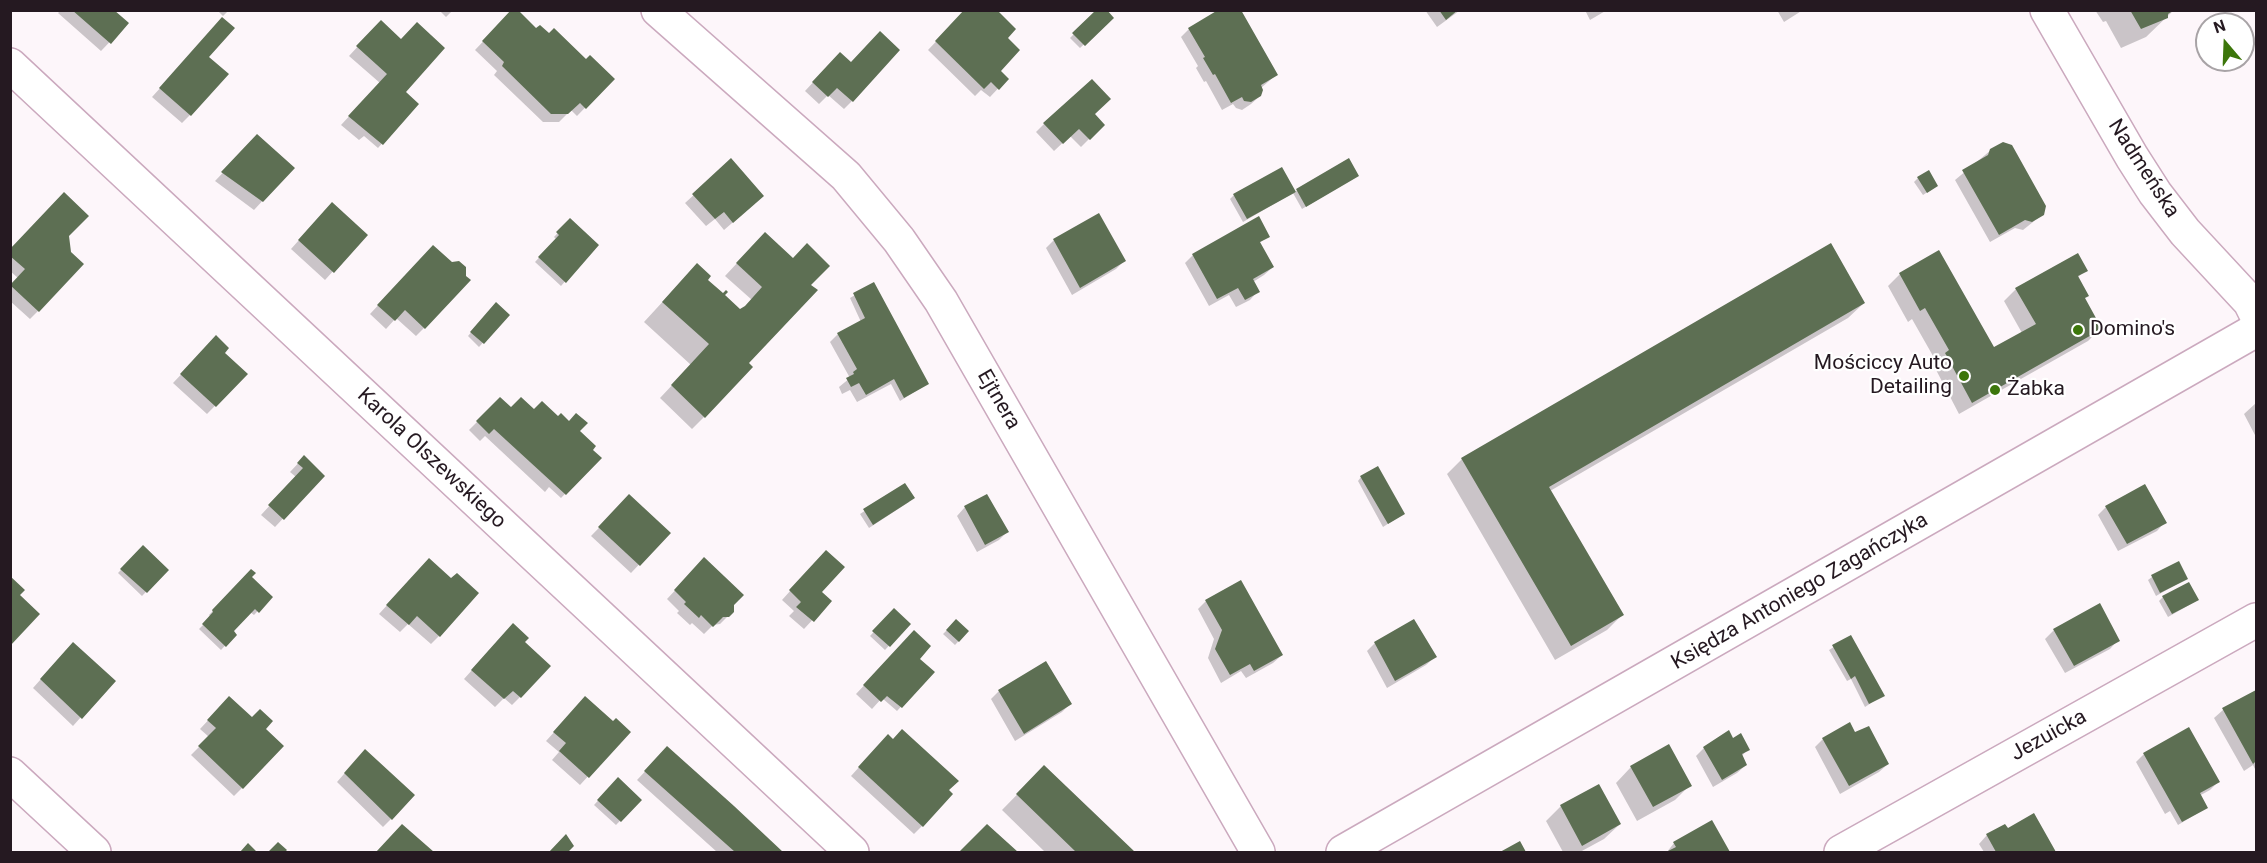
<!DOCTYPE html>
<html>
<head>
<meta charset="utf-8">
<style>
	body { margin:0 }
	#map { position:relative; width:2267px; height:863px; overflow:hidden; background:#fdf6fa; font-family:Roboto,sans-serif }
	canvas { display:block }
	.frame { position:absolute; inset:0; border:12px solid #251921; pointer-events:none }
	.north { position:absolute; left:2195px; top:12px; width:60px; height:60px; box-sizing:border-box; background:#fff; border:2px solid #a8a3a6; border-radius:50%; rotate:341deg; font-size:16px; font-weight:700; line-height:24px; text-align:center; color:#251921 }
	.north::after { content:''; display:block; margin:auto; width:21px; height:27px; background:#3c760b; clip-path:polygon(50% 0,100% 100%,50% 72%,0 100%) }
</style>
</head>
<body>
<div id="map">
<canvas width="2267" height="863"></canvas>
<div class="frame"></div>
<div class="north">N</div>
</div>
<script>
const context = document.querySelector('canvas').getContext('2d');
context.lineJoin = 'round';
function fillPath(path, color) { context.fillStyle = color; context.fill(path, 'evenodd'); }
const poly = rows => new Path2D(rows.map(r => 'M' + r).join(''));
function trace(path, color, width, dash) { context.strokeStyle = color; context.lineWidth = width; context.lineCap = dash ? 'butt' : 'round'; context.setLineDash(dash || []); context.stroke(path); }
function write(font, color, halo, rows, align = 'center') {
  context.font = font + ' Roboto,sans-serif'; context.lineWidth = 4.5; context.setLineDash([]); context.textBaseline = 'middle'; context.strokeStyle = halo; context.fillStyle = color; for (const [text, x, y, turn = 0] of rows) {
    context.save(); context.translate(x, y); context.rotate((+turn || 0) * Math.PI / 180); context.textAlign = isNaN(turn) ? turn : align; if (halo) context.strokeText(text, 0, 0); context.fillText(text, 0, 0); context.restore();
  }
}
const shadow = poly([
	[61,10,112,10,127,24,101,51,58,13],
	[217,10,229,10,223,16],
	[439,10,453,10,446,17],
	[513,10,536,30,613,79,577,116,571,110,559,122,543,122,494,75,497,71,475,50],
	[966,10,1006,39,999,71,1007,79,990,97,981,90,975,96,928,50],
	[1098,10,1112,18,1080,48,1070,38],
	[1425,10,1468,10,1465,12,1459,11,1437,27],
	[1585,10,1607,10,1590,20],
	[1777,10,1803,10,1784,22],
	[2095,10,2174,10,2146,37,2121,48,2106,21,2103,22],
	[1189,29,1276,75,1261,88,1260,96,1251,104,1242,110,1236,108,1233,104,1222,110,1206,81,1204,82,1196,68,1198,66,1181,37],
	[373,30,404,92,417,104,378,148,364,136,359,140,341,125,380,83,349,56],
	[193,52,190,115,182,123,152,97],
	[832,62,852,101,844,109,828,95,819,104,805,91],
	[1093,114,1103,125,1081,147,1070,136,1054,151,1036,132,1044,124],
	[258,136,293,168,254,210,215,181],
	[1991,150,2043,214,2023,230,2015,228,1990,242,1955,180],
	[731,161,754,204,724,230,715,219,706,226,685,203],
	[1357,176,1302,209,1293,193,1243,222,1230,199,1234,195,1295,193,1297,190],
	[1918,178,1932,189,1923,195,1914,182],
	[324,212,366,235,325,280,291,249],
	[570,220,597,245,561,286,535,262,556,239,554,237],
	[68,236,38,311,30,319,10,301,10,286,18,278,10,271,10,250],
	[1269,236,1259,243,1273,267,1264,275,1253,282,1258,291,1250,300,1236,307,1229,295,1209,306,1185,263,1193,255],
	[1054,240,1124,261,1116,269,1072,295,1046,248],
	[753,246,809,285,704,417,692,429,660,398,691,365,644,322,678,285,706,280,740,311,752,300,725,276],
	[425,255,424,328,416,336,396,318,386,329,370,314],
	[2086,270,2077,278,2084,299,2100,329,2088,341,1959,414,1934,366,1937,363,1912,319,1908,322,1888,286,1900,274,1994,349,2022,333,2004,301,2016,289],
	[873,284,927,384,900,401,891,384,857,402,850,390,842,394,839,387,850,378,830,342,838,334,861,322,850,298],
	[1864,303,1848,318,1550,491,1622,615,1607,630,1555,660,1447,474,1462,459],
	[492,308,508,315,479,347,468,336],
	[208,346,223,353,246,374,207,414,173,383],
	[500,399,511,409,534,411,558,418,586,456,600,458,561,498,549,487,545,492,485,436,480,441,469,430],
	[2256,403,2256,437,2244,414],
	[304,457,323,476,275,527,261,515,296,477,290,472],
	[1361,477,1403,514,1383,527,1358,481],
	[904,485,909,502,869,528,860,514],
	[987,496,1007,532,999,540,977,552,957,516,965,507],
	[629,497,669,533,631,573,591,536],
	[2106,507,2165,522,2157,531,2118,551,2098,515],
	[143,547,167,570,142,596,118,573],
	[818,560,820,592,830,601,804,629,789,616,794,611,782,600],
	[421,568,451,580,439,636,431,644,408,624,400,632,379,614],
	[696,568,733,604,733,611,720,624,713,625,704,634,692,623,690,625,677,613,679,611,667,599],
	[251,572,250,577,271,597,254,615,250,612,232,631,235,635,221,650,199,629,211,617,209,615],
	[2152,577,2186,579,2156,596,2148,580],
	[2163,597,2198,600,2168,617,2159,601],
	[1206,601,1282,655,1273,663,1246,678,1241,671,1221,683,1208,658,1214,639,1198,609],
	[2099,605,2118,640,2110,649,2065,673,2045,639,2054,630],
	[894,610,909,624,885,650,870,636],
	[956,621,967,632,955,645,943,634],
	[914,632,918,659,933,672,897,711,882,698,872,709,856,694],
	[505,633,523,642,520,697,512,705,504,698,495,707,464,679],
	[1850,637,1883,695,1865,707,1851,679,1847,681,1829,650],
	[1375,643,1435,657,1426,665,1387,688,1367,651],
	[65,652,81,717,73,726,33,688],
	[999,691,1070,704,1062,712,1015,741,991,699],
	[2256,692,2256,771,2253,765,2244,771,2214,718,2223,710],
	[229,698,242,788,234,796,191,755,209,737,200,729],
	[577,707,629,732,580,785,552,760,559,752,546,741],
	[1855,734,1888,764,1879,772,1840,794,1815,747,1823,739],
	[1732,740,1748,749,1741,757,1746,765,1737,773,1713,787,1696,756,1704,748],
	[880,744,947,791,922,826,914,834,851,776],
	[667,748,781,852,717,852,637,780],
	[2144,754,2218,782,2210,790,2199,796,2206,808,2178,825,2170,811,2165,814,2136,762],
	[357,759,391,819,383,827,337,782],
	[1044,767,1133,852,1045,852,1002,810],
	[1631,767,1690,785,1675,800,1637,821,1616,783],
	[618,779,640,800,616,825,594,805],
	[1561,806,1620,824,1604,839,1580,852,1563,852,1546,821],
	[2034,815,2054,852,1984,852,1979,844,1987,835,2007,830],
	[1712,822,1728,852,1667,852,1674,843],
	[402,826,432,852,377,852],
	[987,826,1015,852,961,852]
]);
const building = poly([
	[72,10,114,10,129,23,111,44],
	[511,10,518,10,536,28,540,25,549,33,554,28,586,59,590,55,615,79,586,109,580,103,568,114,551,114,502,66,504,62,482,41],
	[964,10,997,10,1016,29,1008,38,1020,50,1001,71,1009,79,999,90,991,82,984,89,935,41],
	[1096,10,1107,10,1114,18,1085,46,1072,33],
	[1218,10,1241,10,1278,75,1261,85,1263,90,1261,96,1251,102,1244,101,1242,97,1231,103,1215,74,1213,75,1203,58,1205,57,1188,28],
	[1439,10,1458,10,1446,20],
	[2130,10,2174,10,2168,14,2168,18,2141,29],
	[222,17,235,28,209,57,229,74,191,116,159,88],
	[381,20,401,39,417,22,445,48,406,92,419,104,383,145,348,116,387,74,356,46],
	[880,31,900,50,853,102,837,88,828,97,812,82,840,52,851,62],
	[1092,79,1111,99,1095,114,1105,125,1090,140,1079,129,1063,144,1043,123],
	[257,134,295,168,263,202,221,172],
	[2003,142,2012,145,2046,206,2044,215,2032,222,2025,220,1999,235,1962,170,1988,155,1990,149],
	[731,158,764,196,733,223,724,212,715,219,692,194],
	[1349,158,1359,176,1306,207,1296,189],
	[1282,167,1296,192,1247,219,1233,194],
	[1929,170,1938,186,1927,193,1917,177],
	[64,192,89,216,69,236,71,252,84,264,39,312,10,285,25,269,10,256,10,249],
	[332,202,368,235,334,273,298,240],
	[1099,213,1126,261,1080,288,1053,239],
	[1259,216,1270,237,1260,242,1274,267,1253,279,1260,292,1245,300,1238,288,1217,299,1192,254],
	[570,218,599,245,566,283,538,257,559,235,556,232],
	[765,232,793,258,807,243,830,266,811,285,818,290,749,363,753,367,705,418,671,385,709,344,662,302,697,263,711,276,708,280,723,293,726,290,728,292,725,295,740,309,745,306,762,287,736,263],
	[1831,243,1865,303,1549,487,1624,615,1571,646,1461,458],
	[433,245,452,262,459,261,466,267,466,276,471,280,425,329,405,310,395,321,377,305],
	[1939,250,1994,347,2036,324,2015,288,2078,253,2088,271,2078,276,2089,296,2085,298,2102,329,1972,403,1945,353,1949,350,1925,308,1920,311,1899,273],
	[874,282,929,384,904,398,894,379,866,395,859,383,851,387,846,378,854,374,853,372,857,369,837,333,865,318,853,293],
	[496,302,510,315,484,344,470,332],
	[216,335,229,348,225,353,248,374,216,407,180,374],
	[500,397,511,407,521,397,534,409,542,401,558,416,561,413,569,421,576,413,588,423,580,431,596,446,593,450,602,458,566,495,494,429,489,434,476,421],
	[304,455,325,476,284,520,268,505,303,468,297,463],
	[1378,466,1405,514,1388,524,1360,476],
	[905,483,915,498,873,525,863,509],
	[2145,484,2167,523,2127,544,2105,506],
	[629,494,671,533,640,566,598,527],
	[987,494,1009,532,985,545,964,506],
	[143,545,169,570,147,593,120,569],
	[826,550,845,567,822,592,832,601,814,622,796,607,801,602,789,590],
	[704,557,744,595,734,605,734,612,729,617,723,617,713,627,701,615,699,618,684,604,686,602,674,590],
	[429,558,451,578,457,573,479,593,440,637,417,616,409,625,386,605],
	[2179,561,2188,579,2160,593,2151,575],
	[251,569,256,573,252,577,273,597,259,613,255,609,234,631,237,635,226,647,202,624,213,612,212,610],
	[10,576,25,590,20,595,40,614,10,646],
	[1241,580,1283,655,1254,671,1250,664,1230,675,1215,649,1222,630,1205,600],
	[2189,582,2199,600,2172,614,2162,596],
	[2100,603,2120,641,2074,666,2053,629],
	[894,608,911,624,890,647,872,631],
	[956,619,969,631,959,642,946,630],
	[1414,619,1437,657,1395,681,1374,642],
	[513,623,529,638,525,642,551,666,521,698,513,691,504,699,471,670],
	[914,630,931,646,920,659,935,672,902,708,887,696,881,702,863,685],
	[1851,635,1885,696,1869,704,1855,676,1851,679,1832,645],
	[73,642,116,681,82,719,40,679],
	[1046,661,1072,704,1024,734,998,690],
	[2256,690,2256,761,2253,764,2222,708],
	[229,696,252,717,260,709,273,721,266,729,284,746,243,789,198,746,216,728,207,720],
	[585,696,613,721,616,718,631,732,589,778,559,751,566,743,553,732],
	[1850,722,1855,732,1869,726,1889,764,1849,786,1822,738],
	[2189,727,2220,782,2200,793,2208,808,2182,822,2143,753],
	[902,729,959,781,949,790,953,794,923,827,858,767,888,734,893,739],
	[1729,730,1733,738,1741,733,1750,750,1742,754,1747,765,1722,780,1703,747],
	[1669,744,1692,786,1653,807,1630,766],
	[667,746,734,806,783,852,735,852,644,771],
	[365,749,415,795,392,820,344,773],
	[1044,765,1135,852,1076,852,1016,794],
	[618,777,642,800,621,822,597,800],
	[1599,784,1621,824,1582,846,1560,805],
	[2034,813,2056,852,1996,852,1986,834,2005,824,2008,828],
	[1712,820,1730,852,1666,852,1676,847,1673,842],
	[402,824,434,852,376,852],
	[987,824,1018,852,959,852],
	[566,834,574,846,568,852,549,852],
	[1520,841,1526,852,1500,852],
	[278,842,287,850,285,852,268,852],
	[248,843,257,852,240,852]
]);
const street = poly([
	[658,10,846,176,899,240,941,301,1258,852],
	[2047,10,2132,157,2155,193,2185,232,2250,302,2256,314],
	[10,65,852,852],
	[10,774,94,852],
	[1841,852,2256,620]
]);
const secondary = poly([
	[1343,852,2256,330]
]);
const markers = [
	[2078,330,6,"#3c760b"],
	[1964,376,6,"#3c760b"],
	[1995,390,6,"#3c760b"]
];
const streetNames = [
	["Nadmeńska",2143,169,57],
	["Ejtnera",998,400,60],
	["Karola Olszewskiego",431,459,43],
	["Księdza Antoniego Zagańczyka",1800,592,-30],
	["Jezuicka",2049,736,-29]
];
const poiNames = [
	["Domino's",2090,330],
	["Mościccy Auto",1952,364,"right"],
	["Detailing",1952,388,"right"],
	["Żabka",2007,390]
];
fillPath(shadow, '#0003');
fillPath(building, '#5d6f53');
trace(street, '#cba9be', 36);
trace(secondary, '#cba9be', 36);
trace(street, '#fff', 33);
trace(secondary, '#fff', 33);
for (const [x, y, r, color] of markers) { const dot = new Path2D(); dot.arc(x, y, r, 0, 2 * Math.PI); context.fillStyle = color; context.fill(dot); trace(dot, '#fff', 2); }
write('21px', '#251921', '#fff', streetNames);
write('21px', '#251921', '#fff', poiNames, 'left');
</script>
</body>
</html>
